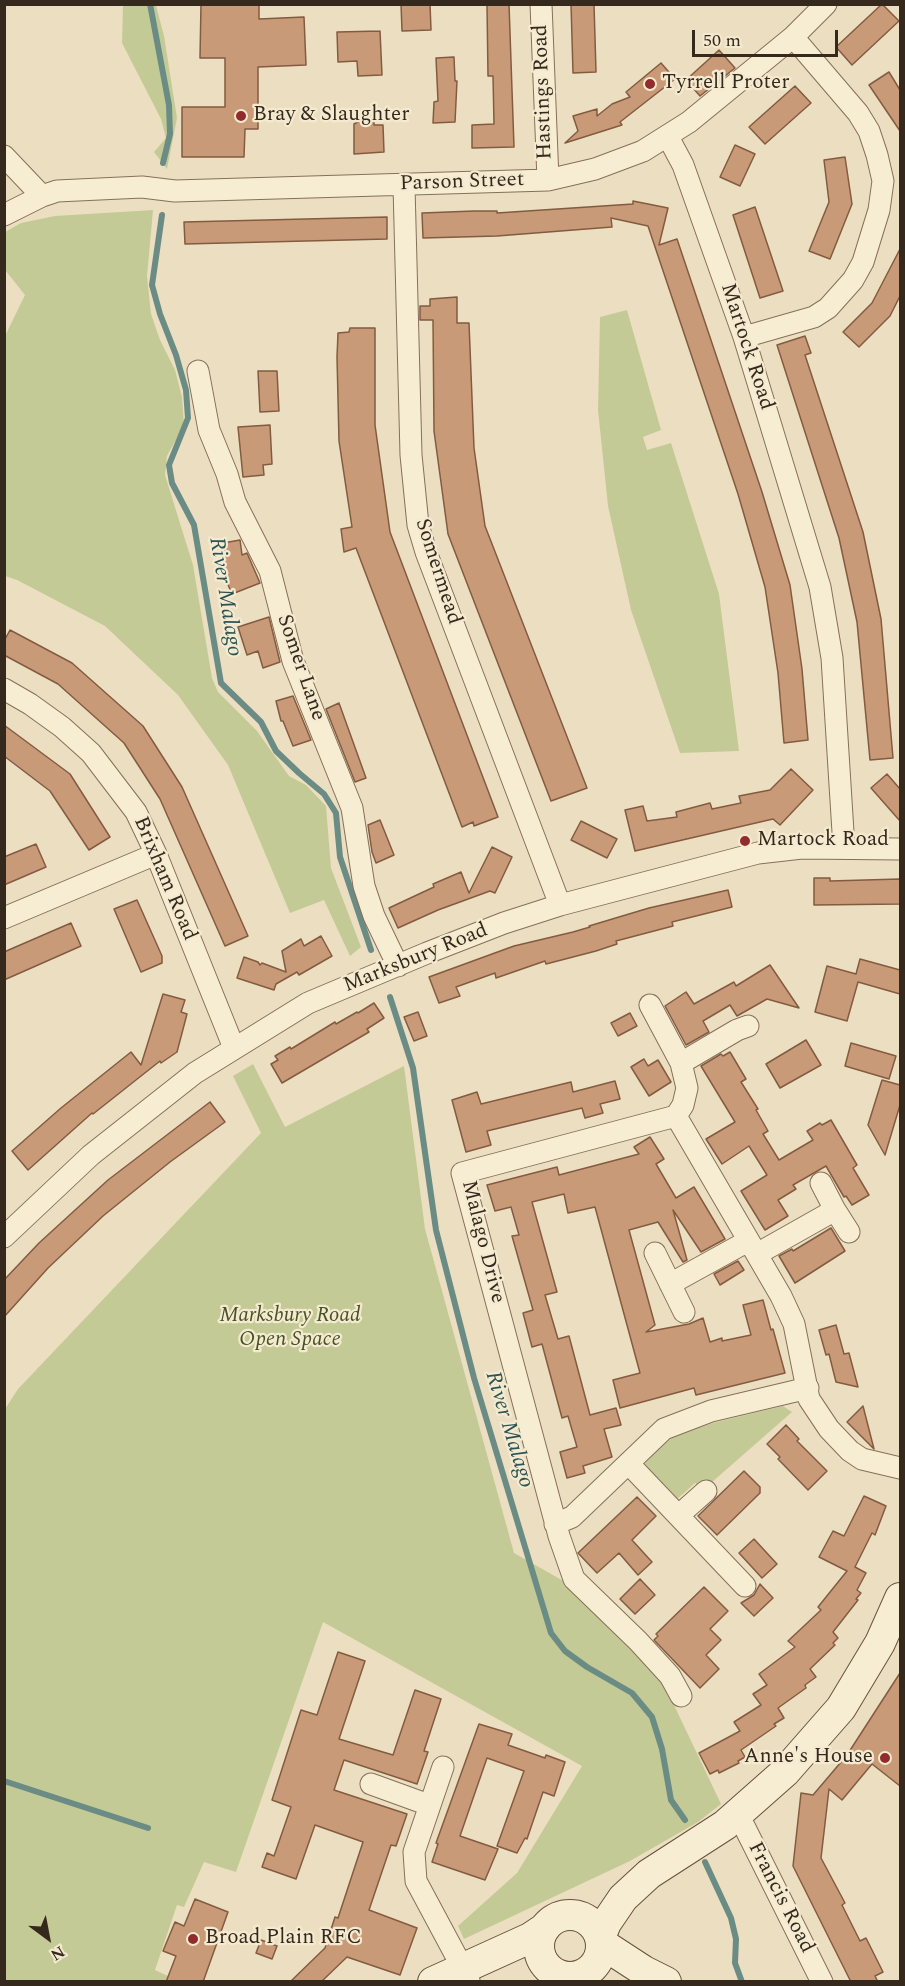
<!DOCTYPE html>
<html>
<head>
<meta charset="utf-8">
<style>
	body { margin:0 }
	#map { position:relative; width:905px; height:1986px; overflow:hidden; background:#ecdfc1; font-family:Spectral,serif }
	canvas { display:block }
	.frame { position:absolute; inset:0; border:6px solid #35291d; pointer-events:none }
	.north { position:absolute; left:18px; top:1908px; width:60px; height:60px; -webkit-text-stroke:4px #f4ead0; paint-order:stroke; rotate:148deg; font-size:16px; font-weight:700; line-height:24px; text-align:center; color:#35291d }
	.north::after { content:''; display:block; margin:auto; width:21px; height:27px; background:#35291d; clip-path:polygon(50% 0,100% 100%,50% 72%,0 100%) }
	.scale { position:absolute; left:692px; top:30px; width:146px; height:27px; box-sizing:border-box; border:3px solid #35291d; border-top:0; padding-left:8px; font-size:18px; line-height:21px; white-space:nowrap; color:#35291d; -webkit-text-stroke:4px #f4ead0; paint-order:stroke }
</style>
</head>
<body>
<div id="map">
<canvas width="905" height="1986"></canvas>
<div class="frame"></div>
<div class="north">N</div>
<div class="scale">50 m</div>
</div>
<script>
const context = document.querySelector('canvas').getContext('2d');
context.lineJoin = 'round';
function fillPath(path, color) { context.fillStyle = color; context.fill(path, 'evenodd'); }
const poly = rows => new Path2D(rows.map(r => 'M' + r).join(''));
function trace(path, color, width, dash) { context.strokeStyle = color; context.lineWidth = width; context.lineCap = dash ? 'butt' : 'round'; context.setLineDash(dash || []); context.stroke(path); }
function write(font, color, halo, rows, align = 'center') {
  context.font = font + ' Spectral,serif'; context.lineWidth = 4.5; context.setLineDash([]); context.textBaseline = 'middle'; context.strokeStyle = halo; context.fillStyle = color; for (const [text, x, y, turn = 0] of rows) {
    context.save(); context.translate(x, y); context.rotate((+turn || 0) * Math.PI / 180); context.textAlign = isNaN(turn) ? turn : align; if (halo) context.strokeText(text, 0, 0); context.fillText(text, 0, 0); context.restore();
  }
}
const green = poly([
	[123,5,156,5,164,36,177,118,167,169,154,152,166,138,161,119,122,43],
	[153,210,147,276,151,314,160,340,175,370,182,397,184,425,167,456,165,475,193,565,212,678,218,692,257,731,289,776,306,785,326,806,331,868,361,947,350,956,324,900,290,913,228,765,178,695,105,626,17,580,5,576,5,336,25,295,5,270,5,232,21,223,55,216],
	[627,310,661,430,643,437,647,450,671,443,719,594,739,751,680,753,631,610,608,506,598,410,600,317],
	[253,1064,285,1127,404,1066,425,1229,514,1553,567,1583,644,1658,665,1686,721,1804,698,1822,630,1861,464,1939,458,1926,517,1873,582,1766,323,1622,236,1872,204,1862,184,1907,177,1905,155,1970,168,1976,166,1981,5,1981,5,1409,18,1389,261,1133,233,1076],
	[783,1406,792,1412,703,1490,695,1483,675,1501,642,1467,657,1449,676,1435,713,1423]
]);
const stream = poly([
	[150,4,169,105,170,134,163,163],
	[162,215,152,285,160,314,176,355,186,390,188,418,169,465,172,483,194,525,221,683,261,722,276,751,299,773,324,794,336,813,340,857,371,950],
	[390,997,413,1068,436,1230,474,1378,551,1633,565,1651,587,1667,632,1693,652,1717,662,1749,671,1800,685,1820],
	[4,1781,148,1828],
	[705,1862,731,1918,736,1939,735,1963,742,1982]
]);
const building = poly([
	[201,4,259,4,259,19,304,17,306,65,258,67,258,129,245,129,244,157,182,157,182,107,225,107,225,58,200,58,201,4],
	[401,4,430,4,431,30,402,31,401,4],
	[487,4,509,4,514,147,472,148,472,125,494,124,493,76,488,76,487,4],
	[571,4,594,4,596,72,573,73,571,4],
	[882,4,899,21,852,65,836,47,882,4],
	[380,31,382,75,358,76,357,61,338,62,337,32,380,31],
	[719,50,735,68,700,96,686,80,719,50],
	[454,57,455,81,457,81,455,122,433,123,434,102,438,101,436,58,454,57],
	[661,63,675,79,620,122,622,125,565,143,578,131,573,116,597,109,597,116,612,104,630,97,626,92,661,63],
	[889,72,900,90,900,131,869,85,889,72],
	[795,86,811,103,765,144,749,127,795,86],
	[358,122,374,122,374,125,383,125,384,152,354,154,354,124,358,122],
	[735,145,755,154,740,186,720,177,735,145],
	[845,157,852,204,830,259,809,251,829,202,824,160,845,157],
	[633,201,668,208,659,245,677,239,762,492,790,585,802,669,808,740,784,743,778,673,765,587,738,494,648,226,611,218,612,227,497,236,423,238,422,213,474,211,497,211,497,213,633,204,633,201],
	[755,207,783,291,760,298,733,215,755,207],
	[387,217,387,239,185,244,184,222,387,217],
	[900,249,900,296,890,316,859,347,843,332,872,303,900,249],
	[457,297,457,323,469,323,474,448,485,526,587,788,551,801,448,534,434,431,433,320,420,320,420,306,430,306,430,299,457,297],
	[350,328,375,328,375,425,390,532,498,817,474,826,473,822,462,827,356,548,344,552,341,529,352,527,339,441,337,357,338,333,349,332,350,328],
	[805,336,811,353,805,355,863,532,881,619,893,758,870,760,857,622,839,538,777,345,805,336],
	[258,371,277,371,279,411,260,412,258,371],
	[270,425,272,464,263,465,264,475,243,477,238,427,270,425],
	[240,540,242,555,247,553,260,583,232,594,219,564,225,561,223,543,240,540],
	[269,617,280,662,263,668,258,651,247,655,238,627,269,617],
	[10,630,72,663,143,726,182,787,248,936,225,946,160,799,124,743,58,684,4,655,4,641,10,630],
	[293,696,311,740,293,746,283,721,281,721,276,701,293,696],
	[339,703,366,778,355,782,326,709,339,703],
	[4,725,70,774,110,837,89,850,50,791,4,756,4,725],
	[791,769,813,790,780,825,773,819,635,851,625,810,643,806,647,821,677,817,676,812,710,803,712,809,741,803,739,796,770,790,791,769],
	[887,774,900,789,900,821,871,788,887,774],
	[380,820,394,855,376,863,372,852,368,825,380,820],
	[581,821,617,839,607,858,571,840,581,821],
	[36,844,46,867,4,885,4,857,36,844],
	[492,847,512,857,495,893,490,891,438,910,398,928,389,908,434,887,433,884,461,872,469,893,492,847],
	[814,878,830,878,830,881,900,879,900,904,814,905,814,878],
	[728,890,732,907,672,922,673,926,616,941,617,944,596,951,546,964,545,961,496,978,495,973,456,987,460,996,439,1003,429,977,514,946,573,932,590,927,589,926,649,908,728,890],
	[137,900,162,956,162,963,141,972,114,909,137,900],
	[71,923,81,946,4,980,4,952,71,923],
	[321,936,332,956,299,975,297,972,276,984,274,990,237,978,244,957,258,962,260,965,262,963,286,972,282,951,301,939,304,946,321,936],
	[860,959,900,970,900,994,858,982,847,1021,815,1012,827,966,856,974,860,959],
	[770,965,799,1008,767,999,737,1016,730,1005,703,1021,709,1032,686,1045,665,1006,686,992,694,1004,734,982,736,986,770,965],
	[163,994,185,1000,181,1012,187,1014,177,1052,161,1063,160,1061,93,1114,92,1113,28,1170,12,1151,61,1108,131,1052,141,1065,163,994],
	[374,1003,384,1018,367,1029,369,1032,282,1083,271,1064,278,1060,275,1056,290,1047,291,1049,335,1022,336,1024,357,1012,358,1013,374,1003],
	[418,1012,427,1036,414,1041,404,1017,418,1012],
	[630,1013,637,1026,618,1036,611,1023,630,1013],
	[806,1040,821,1065,780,1088,766,1064,806,1040],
	[851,1043,896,1056,889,1079,845,1066,851,1043],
	[730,1052,746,1079,741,1082,758,1109,756,1110,768,1131,763,1134,779,1160,813,1140,807,1131,820,1123,822,1125,831,1120,857,1165,853,1168,869,1195,852,1205,846,1196,844,1197,826,1166,793,1185,796,1189,778,1200,788,1216,765,1230,741,1191,767,1175,749,1146,722,1164,706,1139,735,1122,701,1066,721,1054,723,1056,730,1052],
	[644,1059,648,1066,658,1060,671,1082,649,1096,631,1067,644,1059],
	[882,1080,900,1085,900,1105,885,1155,868,1125,882,1080],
	[615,1081,620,1099,600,1104,603,1113,585,1118,582,1108,487,1131,491,1145,466,1152,452,1100,477,1092,481,1104,571,1082,573,1092,615,1081],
	[210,1102,225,1122,170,1162,103,1216,48,1268,4,1317,4,1280,39,1243,108,1180,210,1102],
	[650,1137,664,1159,656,1164,676,1198,694,1187,725,1239,701,1252,673,1210,687,1260,683,1262,658,1222,629,1230,655,1325,646,1332,689,1324,703,1318,710,1342,722,1338,722,1341,751,1335,743,1305,763,1300,771,1330,773,1329,785,1373,696,1395,694,1388,620,1408,613,1380,640,1373,595,1207,568,1213,564,1194,532,1202,557,1292,545,1295,558,1339,569,1336,590,1415,616,1408,621,1425,604,1429,612,1457,583,1466,585,1473,567,1478,560,1452,577,1447,568,1416,562,1418,542,1344,532,1347,523,1313,533,1310,512,1236,519,1235,511,1207,495,1211,487,1185,557,1167,559,1175,639,1154,634,1147,650,1137],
	[831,1228,845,1251,795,1283,779,1256,792,1249,793,1251,831,1228],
	[738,1261,744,1270,720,1285,714,1274,738,1261],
	[836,1325,844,1354,849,1353,858,1387,836,1382,829,1354,826,1355,819,1330,836,1325],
	[863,1406,874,1449,847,1422,863,1406],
	[786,1425,799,1439,797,1441,827,1471,808,1490,778,1459,780,1457,767,1444,786,1425],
	[744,1471,760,1487,760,1493,717,1535,698,1516,744,1471],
	[864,1496,886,1506,875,1535,872,1533,855,1567,866,1573,857,1590,861,1593,856,1599,858,1600,833,1632,838,1638,833,1643,835,1645,810,1669,816,1677,805,1685,806,1688,778,1708,784,1718,774,1724,776,1726,741,1750,745,1757,738,1761,739,1763,719,1773,718,1770,710,1774,699,1753,740,1731,734,1722,761,1705,753,1694,767,1685,759,1674,795,1647,788,1641,821,1610,818,1607,847,1571,819,1557,833,1531,844,1536,864,1496],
	[637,1497,656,1516,632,1540,652,1562,638,1575,619,1553,597,1573,578,1553,637,1497],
	[754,1539,777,1564,762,1578,739,1553,754,1539],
	[640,1579,655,1595,635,1614,620,1599,640,1579],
	[760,1584,773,1598,754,1616,741,1603,754,1595,760,1584],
	[704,1587,728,1611,710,1629,721,1640,706,1655,719,1669,700,1688,654,1640,658,1636,656,1634,704,1587],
	[338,1652,365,1661,339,1739,393,1755,415,1690,441,1699,424,1751,428,1752,417,1784,344,1760,334,1790,407,1814,396,1846,391,1845,369,1910,417,1928,400,1975,347,1957,321,1982,290,1982,325,1948,335,1917,338,1918,363,1842,315,1825,296,1879,262,1867,267,1853,274,1856,291,1807,272,1800,301,1710,317,1715,338,1652],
	[900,1673,900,1786,872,1764,842,1800,829,1789,821,1858,845,1903,842,1905,860,1941,866,1938,883,1972,875,1976,878,1982,851,1982,793,1866,801,1793,813,1795,847,1755,900,1673],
	[479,1724,512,1734,508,1745,545,1758,546,1755,565,1762,554,1796,543,1792,527,1839,525,1838,517,1853,497,1846,524,1771,487,1758,460,1836,498,1849,485,1880,432,1862,438,1844,436,1843,479,1724],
	[195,1899,228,1912,203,1982,166,1982,176,1956,163,1951,175,1922,184,1926,195,1899],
	[261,1940,277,1946,272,1959,256,1953,261,1940]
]);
const minor = poly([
	[541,4,548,180],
	[668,137,683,165,744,337,820,587,832,658,844,848],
	[4,156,42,196],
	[404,186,411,455,418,525,426,552,560,905],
	[4,215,42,196,57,191,142,187,175,191,548,180,595,169,643,151,689,122,793,37,826,4],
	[744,337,814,317,828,308,853,280,863,262,879,210,883,181,877,155,869,131,858,113,793,37],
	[198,371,209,430,227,474,235,502,270,571,293,661,352,808,364,886,374,916,398,966],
	[4,689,30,704,62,727,91,753,136,812,156,854,234,1048],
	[4,918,156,854],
	[650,1005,681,1063],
	[676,1116,781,1296,794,1324,809,1399,829,1429,850,1451,862,1459,900,1468],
	[821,1183,835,1210],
	[4,1237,91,1155,195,1073,308,1003,427,953,504,923,560,905,758,853,802,848,900,849],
	[655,1253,684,1312],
	[757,1254,835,1210,849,1232],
	[670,1284,748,1241],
	[629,1464,745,1586],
	[679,1515,706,1491],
	[555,1524,572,1517,664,1429,711,1411,808,1388],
	[681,1696,670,1676,638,1641,574,1579,559,1536,462,1173,676,1116,683,1105,687,1088,681,1063,737,1030,748,1026],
	[443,1767,414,1852,416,1881,469,1980],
	[371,1784,429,1805],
	[738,1814,822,1982]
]);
const secondary = poly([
	'539 1946a31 31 0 1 1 62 0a31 31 0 1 1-62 0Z',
	[600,1938,606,1923,623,1898,649,1874,725,1825,785,1772,841,1708,880,1643,900,1598],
	[601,1943,644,1971,666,1982],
	[433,1982,530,1938,545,1928]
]);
const markers = [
	[650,84,6,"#922b2c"],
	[241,116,6,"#922b2c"],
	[745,841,6,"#922b2c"],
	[885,1758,6,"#922b2c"],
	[193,1939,6,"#922b2c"]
];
const poiNames = [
	["Tyrrell Proter",662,84],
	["Bray & Slaughter",253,116],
	["Martock Road",757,841],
	["Anne's House",873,1758,"right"],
	["Broad Plain RFC",205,1939]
];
const streetNames = [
	["Hastings Road",544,92,-92],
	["Parson Street",462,183,-2],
	["Martock Road",746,347,72],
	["Somermead",437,572,72],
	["Somer Lane",300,668,71],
	["Brixham Road",164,879,67],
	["Marksbury Road",416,959,-22],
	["Malago Drive",482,1242,76],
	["Francis Road",780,1898,63]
];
const parkNames = [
	["Marksbury Road",290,1317],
	["Open Space",290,1341]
];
const waterNames = [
	["River Malago",224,597,81],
	["River Malago",508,1430,73]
];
fillPath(green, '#c4ca95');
trace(stream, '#6b8c84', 6);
fillPath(building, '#c99a78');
trace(building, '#835b40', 1.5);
trace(minor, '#857059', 23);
trace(secondary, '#67523c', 32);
trace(minor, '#f7edd3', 21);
trace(secondary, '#f7edd3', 30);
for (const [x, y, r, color] of markers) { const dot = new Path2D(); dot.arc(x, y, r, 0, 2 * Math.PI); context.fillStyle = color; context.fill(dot); trace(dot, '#f4ead0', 2); }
write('21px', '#35291d', '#f4ead0', poiNames, 'left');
write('21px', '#35291d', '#f4ead0', streetNames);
write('italic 21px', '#465124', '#f4ead0', parkNames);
write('italic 22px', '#2d5452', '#f4ead0', waterNames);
</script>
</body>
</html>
